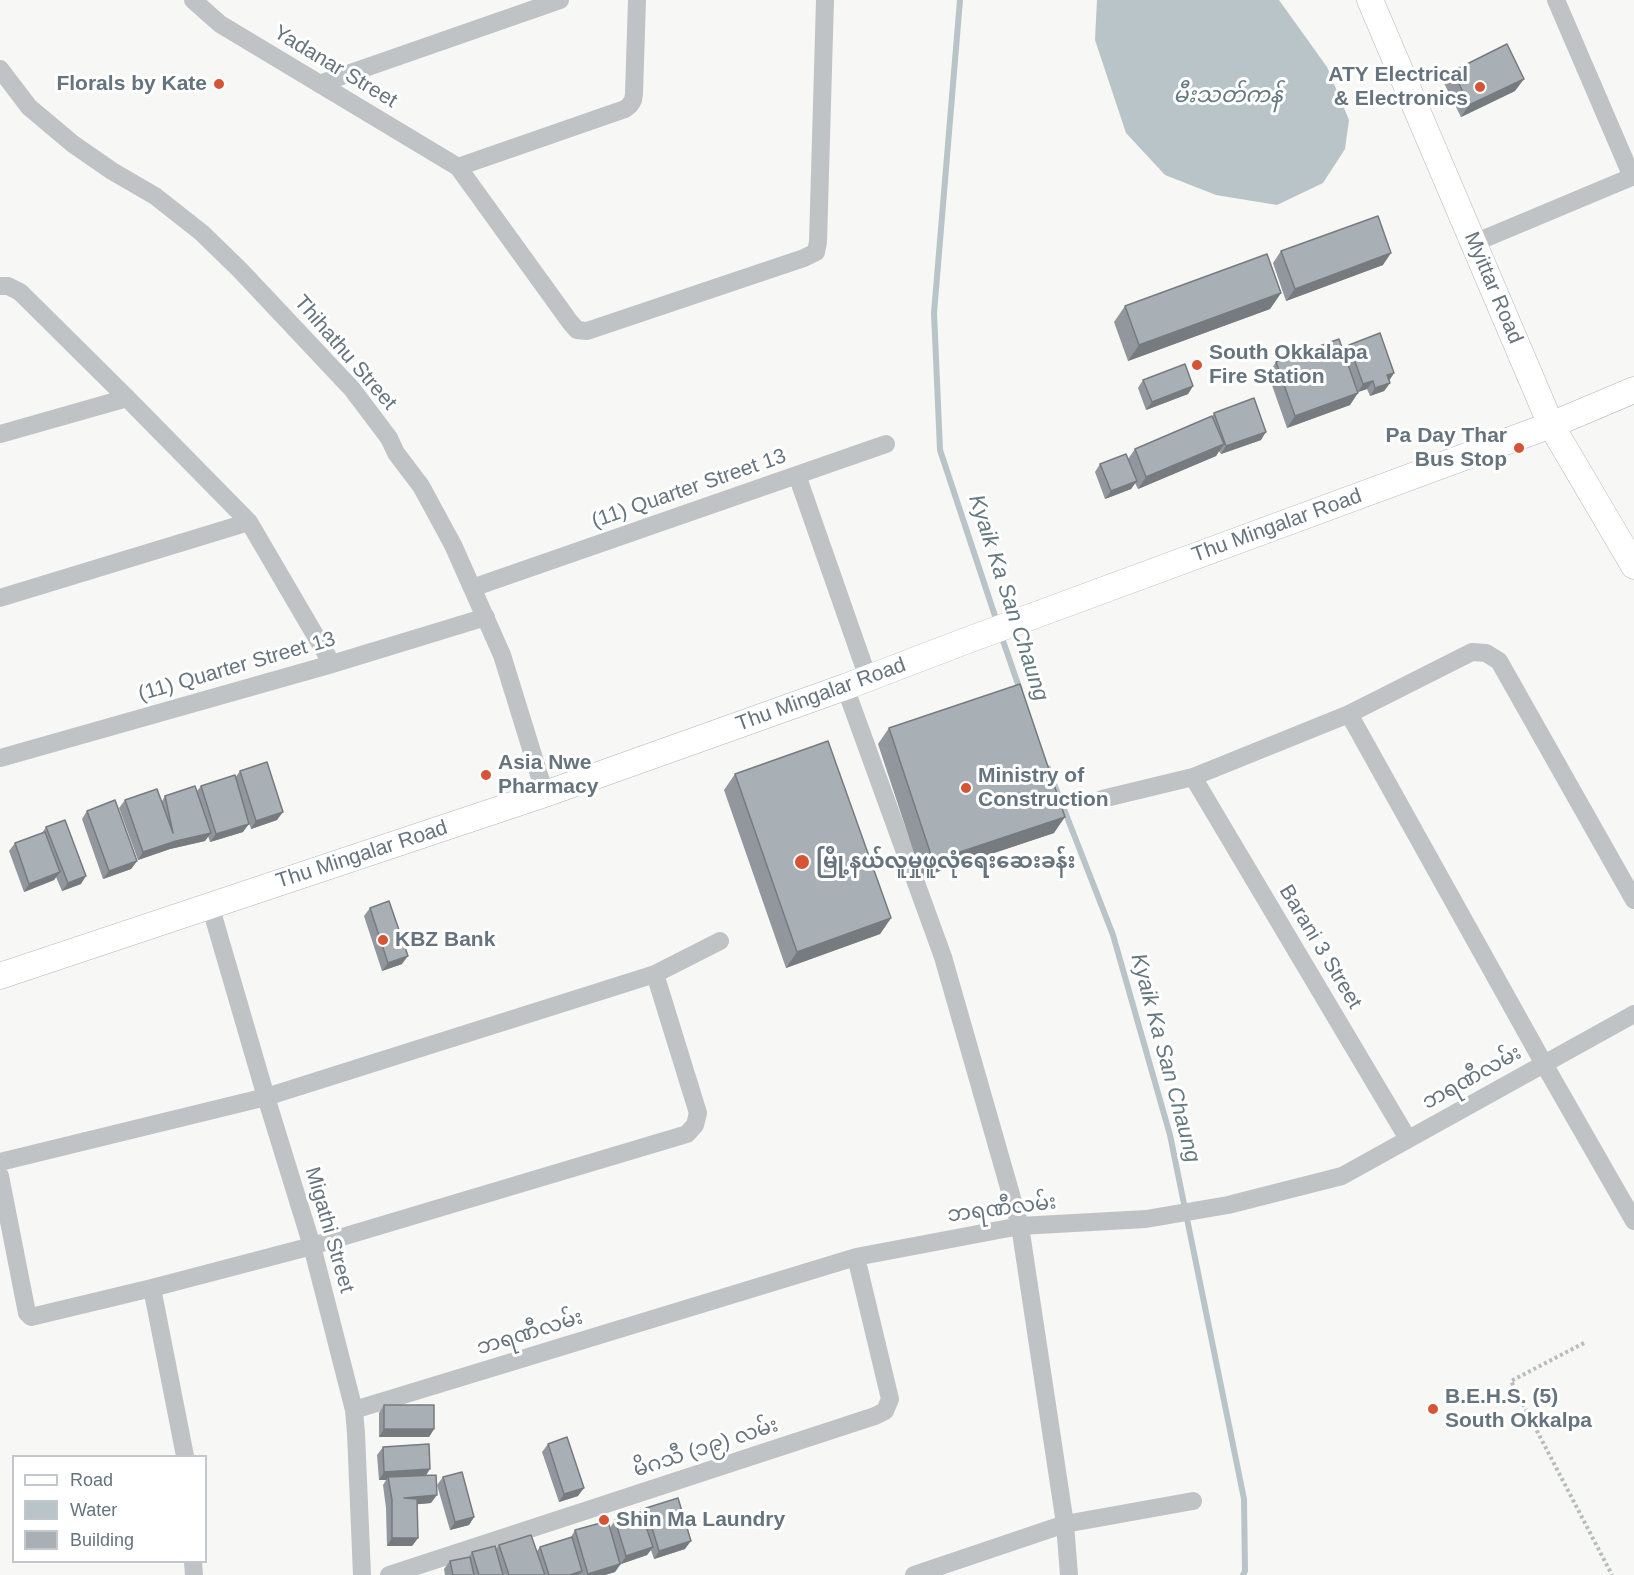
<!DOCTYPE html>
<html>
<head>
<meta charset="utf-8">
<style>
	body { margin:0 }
	#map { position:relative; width:1634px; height:1575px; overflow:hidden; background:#f7f7f5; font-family:Helvetica,sans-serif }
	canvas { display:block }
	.legend { position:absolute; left:12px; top:1455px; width:195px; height:108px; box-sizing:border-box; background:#fff; border:2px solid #c1c7cb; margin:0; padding:8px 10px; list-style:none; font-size:18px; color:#65747e }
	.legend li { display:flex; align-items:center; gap:12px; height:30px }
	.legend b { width:30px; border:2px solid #c1c7cb }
</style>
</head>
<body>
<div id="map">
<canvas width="1634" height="1575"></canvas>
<ul class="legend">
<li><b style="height:8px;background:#fff"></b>Road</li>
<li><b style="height:16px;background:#b8c4c8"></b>Water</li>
<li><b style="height:16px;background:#a9b0b5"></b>Building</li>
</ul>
</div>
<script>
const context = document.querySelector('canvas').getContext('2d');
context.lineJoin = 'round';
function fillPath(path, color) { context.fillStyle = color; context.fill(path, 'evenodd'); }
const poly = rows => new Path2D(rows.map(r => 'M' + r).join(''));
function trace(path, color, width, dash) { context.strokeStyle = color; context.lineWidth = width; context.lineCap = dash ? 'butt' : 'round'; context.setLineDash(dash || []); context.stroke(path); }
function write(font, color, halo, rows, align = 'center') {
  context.font = font + ' Helvetica,"Noto Sans Myanmar",sans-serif'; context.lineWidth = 6; context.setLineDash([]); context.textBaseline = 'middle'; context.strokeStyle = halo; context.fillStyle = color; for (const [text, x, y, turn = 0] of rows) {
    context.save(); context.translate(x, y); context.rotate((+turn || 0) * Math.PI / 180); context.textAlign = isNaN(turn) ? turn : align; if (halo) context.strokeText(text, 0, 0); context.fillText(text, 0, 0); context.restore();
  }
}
const water = poly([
	[1097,0,1279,0,1327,67,1349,120,1345,149,1323,183,1277,205,1216,195,1165,175,1126,133,1095,40]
]);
const stream = poly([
	[960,0,934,313,940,450,997,622],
	[1001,635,1020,690],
	[1048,768,1113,935,1170,1135,1244,1499,1245,1571,1243,1575]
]);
const path = poly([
	[1584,1343,1511,1381,1612,1575]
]);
const street = poly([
	[193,0,220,24,458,167,570,322,577,330,587,331,804,258,816,252,818,242,825,0],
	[1556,0,1632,177],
	[0,69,29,107,73,144,112,171,155,196,202,233,240,270,352,389,389,438,396,453,421,486,453,545,502,655,545,794],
	[319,84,560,0],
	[458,167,625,109,630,105,633,100,634,94,637,0],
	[1474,243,1634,176],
	[0,286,8,286,20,292,127,398,249,522,332,664],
	[0,434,127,398],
	[797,475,868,678],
	[472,588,886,444],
	[0,598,249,522],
	[845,687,943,957,1020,1226,1065,1524,1069,1575],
	[1349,714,1544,1064,1634,1221],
	[0,758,332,664,486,617],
	[1193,777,1408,1139],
	[1102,799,1193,777,1349,714,1472,652,1486,653,1499,661,1634,900],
	[210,905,266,1097,312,1246,354,1410,356,1433,362,1575],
	[0,1162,266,1097,655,974,720,941],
	[0,1176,27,1313,31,1317,152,1288,312,1246,687,1134,695,1125,698,1113,655,974],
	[152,1288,185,1456],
	[354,1410,856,1257,1020,1226,1146,1219,1228,1205,1342,1176,1634,1014],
	[193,1562,194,1575],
	[389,1575,875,1416,885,1411,890,1399,856,1257],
	[914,1575,1065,1524,1193,1501]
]);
const secondary = poly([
	[1370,0,1551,425,1634,566],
	[0,976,545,794,845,687,968,640,1551,425,1634,390]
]);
const wall = poly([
	[1453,71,1515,91,1461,117,1444,83],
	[1281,251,1383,265,1286,301,1273,263],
	[1281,293,1270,309,1128,361,1114,322,1125,306],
	[1349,345,1394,373,1389,380,1390,383,1384,391,1370,396,1367,389,1358,392,1350,405,1287,428,1268,374,1276,362,1344,352],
	[1143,380,1193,386,1188,394,1146,410,1138,388],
	[1214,413,1261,440,1221,454,1219,451,1216,456,1138,489,1135,483,1131,489,1105,499,1095,472,1100,464,1128,459,1135,449,1212,417],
	[889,728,1054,833,922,877,878,744],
	[240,771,277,820,251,829,247,816,243,832,210,842,208,836,205,841,170,849,138,860,119,808,125,800,162,801,165,796,197,791,201,786,235,778],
	[735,774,891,918,880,934,786,968,724,790],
	[87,811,137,861,131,869,103,879,82,819],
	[46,827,81,884,62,891,56,877,54,880,24,892,9,851,15,843,42,833],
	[370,908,402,964,382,971,364,916],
	[384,1405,434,1429,429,1437,379,1437,379,1413],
	[548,1444,578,1496,559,1502,542,1452],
	[383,1447,426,1475,431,1503,418,1504,418,1538,412,1546,387,1546,386,1508,383,1485,386,1480,379,1480,377,1455],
	[443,1477,474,1517,469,1525,450,1530,437,1485],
	[646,1508,685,1549,654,1559,651,1550,647,1555,621,1564,615,1572,605,1575,580,1575,580,1574,579,1575,445,1575,444,1569,450,1561,469,1557,472,1552,496,1549,499,1545,537,1551,540,1547,571,1537,575,1530,610,1528,615,1520,642,1514]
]);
const shadedWall = poly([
	[1524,79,1515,91,1461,117,1469,105],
	[1391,253,1383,265,1286,301,1295,289],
	[1281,293,1270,309,1128,361,1139,345],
	[1394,373,1389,381,1387,375],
	[1373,381,1367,389,1358,392,1363,384],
	[1390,383,1384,391,1370,396,1375,388],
	[1193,386,1188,394,1146,410,1152,402],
	[1358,393,1350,405,1287,428,1295,416],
	[1266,432,1261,440,1221,454,1226,446],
	[1224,444,1216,456,1138,489,1146,477],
	[1137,481,1131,489,1105,499,1111,491],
	[283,812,277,820,251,829,256,821],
	[1065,817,1054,833,922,877,933,861],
	[249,824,243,832,210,842,216,834],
	[211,833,205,841,170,849,138,860,143,852,176,841],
	[137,861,131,869,103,879,109,871],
	[60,872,54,880,24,892,29,884],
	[86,876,81,884,62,891,68,883],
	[891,918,880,934,786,968,797,952],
	[408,956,402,964,382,971,388,963],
	[384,1429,434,1429,429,1437,379,1437],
	[430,1469,425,1477,388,1477,386,1480,379,1480,384,1472],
	[584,1488,578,1496,559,1502,564,1494],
	[437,1495,431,1503,398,1506,404,1498],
	[474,1517,469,1525,450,1530,455,1522],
	[392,1538,418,1538,412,1546,387,1546],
	[691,1541,685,1549,654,1559,659,1551],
	[653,1547,647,1555,621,1564,626,1556],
	[620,1564,615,1572,605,1575,587,1575,588,1574],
	[582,1571,579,1575,570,1575]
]);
const building = poly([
	[1507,44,1524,79,1469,105,1453,71,1507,44],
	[1378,216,1391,253,1295,289,1281,251,1378,216],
	[1267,254,1281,293,1139,345,1125,306,1267,254],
	[1380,333,1394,373,1387,375,1390,383,1375,388,1373,381,1363,384,1349,345,1380,333],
	[1339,339,1358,393,1295,416,1276,362,1339,339],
	[1185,364,1193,386,1152,402,1143,380,1185,364],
	[1254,398,1266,432,1226,446,1214,413,1254,398],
	[1212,416,1224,444,1146,477,1135,449,1212,416],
	[1126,454,1137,481,1111,491,1100,464,1126,454],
	[1020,684,1065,817,933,861,889,728,1020,684],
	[828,741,891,918,797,952,735,774,828,741],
	[267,762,283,812,256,821,240,771,267,762],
	[235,775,249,824,216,834,201,786,235,775],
	[195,786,211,833,176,841,143,852,125,800,157,789,173,833,165,796,195,786],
	[115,800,137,861,109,871,87,811,115,800],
	[65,820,86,876,68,883,46,827,65,820],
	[45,832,60,872,29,884,15,843,45,832],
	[389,901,408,956,388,963,370,908,389,901],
	[384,1405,434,1405,434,1429,384,1429,384,1405],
	[567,1437,584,1488,564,1494,548,1444,567,1437],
	[429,1444,430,1469,384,1472,383,1447,429,1444],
	[462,1472,474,1517,455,1522,443,1477,462,1472],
	[436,1475,437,1495,404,1498,417,1499,418,1538,392,1538,392,1500,388,1477,436,1475],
	[678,1498,691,1541,659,1551,646,1508,678,1498],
	[641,1512,653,1547,626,1556,615,1520,641,1512],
	[608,1521,620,1564,588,1574,575,1530,608,1521],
	[531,1535,545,1575,509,1575,499,1545,531,1535],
	[572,1537,582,1571,570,1575,549,1575,540,1547,572,1537],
	[495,1546,503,1575,479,1575,472,1552,495,1546],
	[470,1557,474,1575,453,1575,450,1561,470,1557]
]);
const markers = [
	[219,84,6,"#d65436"],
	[1480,87,6,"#d65436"],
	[1197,365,6,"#d65436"],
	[1519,448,6,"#d65436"],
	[486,775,6,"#d65436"],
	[966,788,6,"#d65436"],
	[802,862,8,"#d65436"],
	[383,940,6,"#d65436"],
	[1433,1409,6,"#d65436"],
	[604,1520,6,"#d65436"]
];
const streetNames = [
	["Yadanar Street",335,67,31],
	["Myittar Road",1493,288,67],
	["Thihathu Street",345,353,49],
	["(11) Quarter Street 13",689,489,-19],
	["Thu Mingalar Road",1277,526,-20],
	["(11) Quarter Street 13",237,667,-16],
	["Thu Mingalar Road",821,695,-20],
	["Thu Mingalar Road",362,855,-18],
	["Barani 3 Street",1320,947,59],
	["ဘရဏီလမ်း",1472,1078,-29],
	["ဘရဏီလမ်း",1002,1209,-7],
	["Migathi Street",329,1230,74],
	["ဘရဏီလမ်း",530,1333,-17],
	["မိဂသီ (၁၉) လမ်း",706,1448,-18]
];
const poiNames = [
	["ATY Electrical",1468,75,"right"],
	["& Electronics",1468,99,"right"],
	["Florals by Kate",207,84,"right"],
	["South Okkalapa",1209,353],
	["Fire Station",1209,377],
	["Pa Day Thar",1507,436,"right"],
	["Bus Stop",1507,460,"right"],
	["Asia Nwe",498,763],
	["Pharmacy",498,787],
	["Ministry of",978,776],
	["Construction",978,800],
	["မြို့နယ်လူမှုဖူလုံရေးဆေးခန်း",816,862],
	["KBZ Bank",395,940],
	["B.E.H.S. (5)",1445,1397],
	["South Okkalpa",1445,1421],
	["Shin Ma Laundry",616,1520]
];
const waterNames = [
	["မီးသတ်ကန်",1228,96],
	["Kyaik Ka San Chaung",1008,598,72],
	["Kyaik Ka San Chaung",1165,1058,75]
];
fillPath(water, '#b8c4c8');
trace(stream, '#b8c4c8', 6);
trace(secondary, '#b1b7bb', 27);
trace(path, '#b9bcbe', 4, [3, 3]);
trace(street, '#bfc3c6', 18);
trace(secondary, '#fff', 26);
fillPath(wall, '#91979c');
fillPath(shadedWall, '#767b7f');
fillPath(building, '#a9b0b5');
trace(building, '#767b7f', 1.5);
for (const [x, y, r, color] of markers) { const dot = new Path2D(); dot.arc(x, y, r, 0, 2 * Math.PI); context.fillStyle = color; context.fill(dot); trace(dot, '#fff', 2); }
write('21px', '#65747e', '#fff', streetNames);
write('bold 21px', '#65747e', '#fff', poiNames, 'left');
write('italic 22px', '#64797f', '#fff', waterNames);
</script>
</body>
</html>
